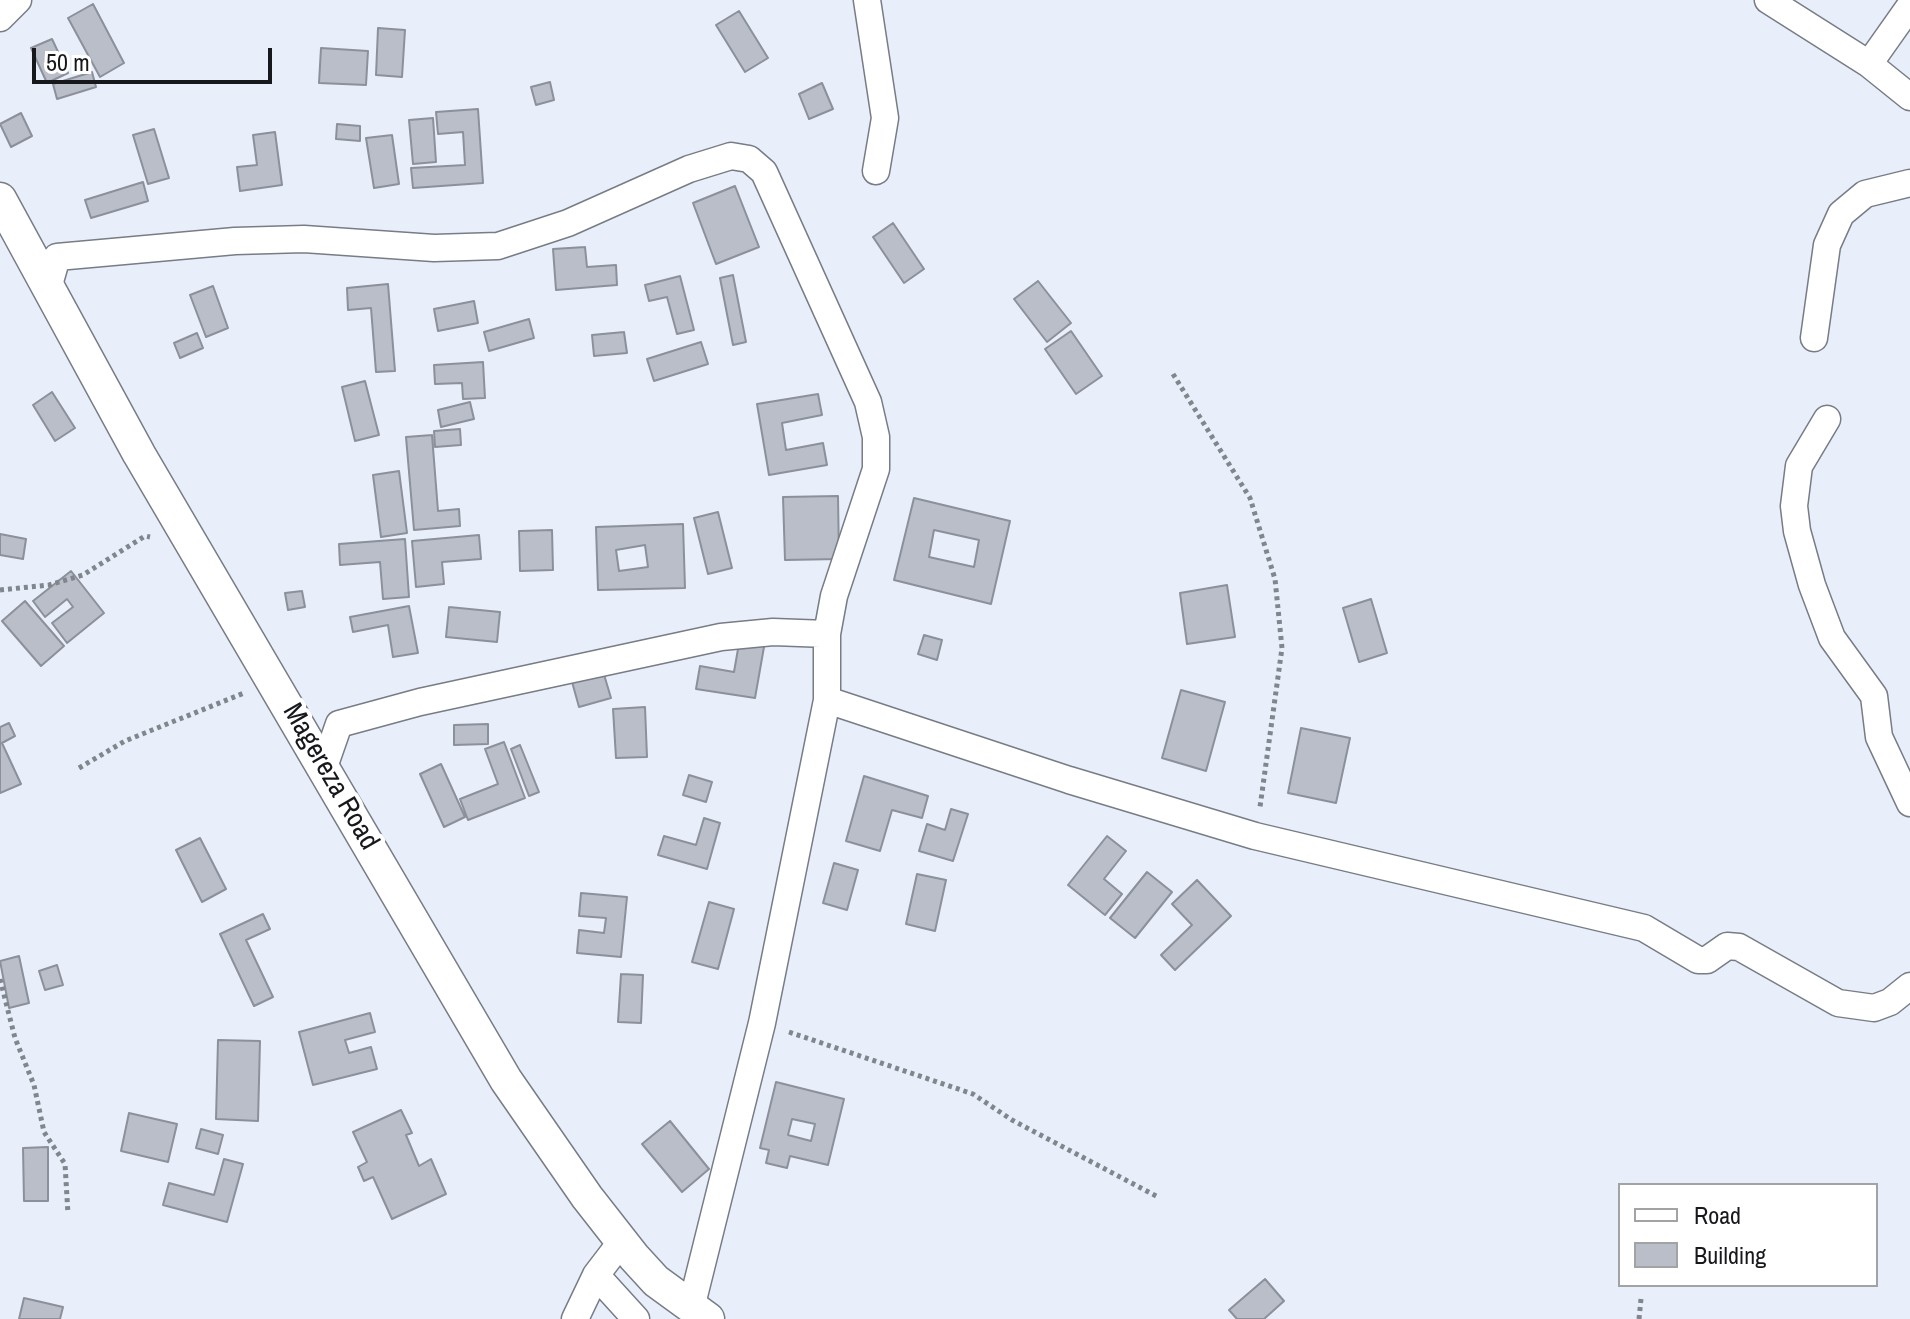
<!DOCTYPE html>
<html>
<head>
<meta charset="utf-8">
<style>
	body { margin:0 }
	#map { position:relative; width:1910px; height:1319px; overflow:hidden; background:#e9effa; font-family:"Archivo Narrow",sans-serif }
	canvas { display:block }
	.legend { position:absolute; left:1618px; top:1183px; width:260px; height:104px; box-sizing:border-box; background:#fff; border:2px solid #a2a3a4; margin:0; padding:10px 14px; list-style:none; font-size:24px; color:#16181c }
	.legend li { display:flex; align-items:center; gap:16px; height:40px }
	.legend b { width:40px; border:2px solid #a2a3a4 }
	.scale { position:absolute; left:32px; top:48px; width:240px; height:36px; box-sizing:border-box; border:4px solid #16181c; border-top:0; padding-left:10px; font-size:24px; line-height:28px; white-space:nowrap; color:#16181c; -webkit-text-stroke:6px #fff; paint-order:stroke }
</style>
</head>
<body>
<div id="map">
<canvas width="1910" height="1319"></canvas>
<ul class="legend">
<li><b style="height:10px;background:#fff"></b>Road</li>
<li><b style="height:22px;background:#b9bec8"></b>Building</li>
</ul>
<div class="scale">50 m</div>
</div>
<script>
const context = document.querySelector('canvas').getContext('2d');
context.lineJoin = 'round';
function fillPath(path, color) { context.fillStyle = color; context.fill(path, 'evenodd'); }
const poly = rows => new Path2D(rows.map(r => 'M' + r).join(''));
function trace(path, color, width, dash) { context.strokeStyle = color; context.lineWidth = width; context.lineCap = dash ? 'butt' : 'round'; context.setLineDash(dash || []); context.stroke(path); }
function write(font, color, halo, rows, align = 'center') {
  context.font = font + ' "Archivo Narrow",sans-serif'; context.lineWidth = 8; context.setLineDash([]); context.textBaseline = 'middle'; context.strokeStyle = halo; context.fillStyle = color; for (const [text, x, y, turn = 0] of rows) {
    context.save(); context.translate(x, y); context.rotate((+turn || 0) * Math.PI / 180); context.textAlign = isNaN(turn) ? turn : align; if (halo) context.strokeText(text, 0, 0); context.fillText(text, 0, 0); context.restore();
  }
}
const building = poly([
	[93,4,124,63,100,77,68,18,93,4],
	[739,11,768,58,745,72,716,25,739,11],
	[378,28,405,30,402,77,376,75,378,28],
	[52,39,68,73,47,83,31,48,52,39],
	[321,48,368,51,366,85,319,83,321,48],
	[92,72,96,87,57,99,53,84,92,72],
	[550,82,554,100,536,105,531,87,550,82],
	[822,83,833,109,809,119,799,94,822,83],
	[478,109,483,183,413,188,411,168,465,165,463,132,438,134,436,112,478,109],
	[21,113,32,136,11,147,0,124,21,113],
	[433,118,436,162,413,164,409,120,433,118],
	[337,124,360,126,360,141,336,139,337,124],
	[154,129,169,178,148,184,133,135,154,129],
	[275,132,282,185,240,191,237,167,257,165,253,135,275,132],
	[392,135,399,184,374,188,366,138,392,135],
	[143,182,148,201,91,218,85,200,143,182],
	[735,186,759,247,716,264,693,203,735,186],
	[893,223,924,269,904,283,873,237,893,223],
	[585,247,587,267,616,265,617,285,556,290,553,249,585,247],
	[733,275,746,342,733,345,720,278,733,275],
	[680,276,694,330,677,334,667,297,649,301,645,285,680,276],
	[1038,281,1071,323,1047,342,1014,299,1038,281],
	[388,284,395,371,376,372,371,308,348,310,347,288,388,284],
	[213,286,228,328,206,337,190,295,213,286],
	[474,301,478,323,438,331,434,309,474,301],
	[529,319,534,338,489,351,484,332,529,319],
	[1071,331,1102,376,1076,394,1045,349,1071,331],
	[624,332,627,353,594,356,592,335,624,332],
	[197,333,203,348,180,358,174,343,197,333],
	[701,342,708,364,654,381,647,359,701,342],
	[483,362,485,398,463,399,462,383,435,384,434,365,483,362],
	[365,381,379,435,355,441,342,387,365,381],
	[52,392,75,428,55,441,33,405,52,392],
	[818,394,822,415,782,423,786,450,823,443,827,465,769,475,757,404,818,394],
	[470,402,474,419,441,427,438,410,470,402],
	[460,429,461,445,435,447,434,431,460,429],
	[432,435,438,511,459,509,460,526,414,530,406,437,432,435],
	[399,471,407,533,381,537,373,475,399,471],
	[838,496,839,559,785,560,783,497,838,496],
	[914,498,1010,521,991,604,894,580,914,498],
	[934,530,979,540,974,567,929,557,934,530],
	[718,512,732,568,708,574,694,518,718,512],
	[683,524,685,588,598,590,596,527,683,524],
	[645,545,648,567,619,571,616,550,645,545],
	[552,530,553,570,520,571,519,531,552,530],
	[0,534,26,539,23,559,0,555,0,534],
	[479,535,481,559,442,562,444,584,416,587,412,541,479,535],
	[405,539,409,597,383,599,380,562,340,565,339,544,405,539],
	[71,571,104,613,67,643,52,623,73,607,67,599,45,617,33,601,71,571],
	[1227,585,1235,637,1187,644,1180,593,1227,585],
	[302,591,305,607,288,610,285,593,302,591],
	[1371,599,1387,653,1359,662,1343,608,1371,599],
	[25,601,64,646,41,666,2,621,25,601],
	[409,606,418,653,393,657,388,625,353,632,350,617,409,606],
	[449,607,500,612,497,642,446,637,449,607],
	[742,626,767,630,755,698,696,689,700,666,734,672,742,626],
	[924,635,942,640,937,660,918,654,924,635],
	[597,651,611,698,579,707,566,660,597,651],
	[1181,690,1225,702,1206,771,1162,758,1181,690],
	[645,707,647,757,616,758,613,709,645,707],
	[9,723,15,736,2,743,21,784,0,793,0,727,9,723],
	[488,724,488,744,454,745,454,725,488,724],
	[1301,728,1350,738,1336,803,1288,793,1301,728],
	[504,742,525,798,468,820,460,799,498,784,485,749,504,742],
	[520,745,539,792,529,796,511,749,520,745],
	[441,764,465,817,444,827,420,774,441,764],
	[689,775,712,782,706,802,683,795,689,775],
	[864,776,928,796,922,818,892,810,880,851,846,841,864,776],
	[951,809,968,814,953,861,919,851,927,824,945,830,951,809],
	[704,818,720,823,707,869,658,855,664,836,696,845,704,818],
	[1107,836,1126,851,1104,879,1122,894,1105,915,1068,885,1107,836],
	[200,838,226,889,202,902,176,850,200,838],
	[834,863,858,870,847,910,823,903,834,863],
	[1147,872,1172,892,1135,938,1110,918,1147,872],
	[917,874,946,880,935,931,906,924,917,874],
	[1197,880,1231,916,1175,970,1161,955,1192,925,1172,904,1197,880],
	[581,893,627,897,621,957,577,953,579,930,604,933,606,918,579,916,581,893],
	[709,902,734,909,718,969,692,962,709,902],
	[263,914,270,929,246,940,273,997,254,1006,220,934,263,914],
	[19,956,29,1003,9,1008,0,961,19,956],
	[57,965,63,985,45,990,39,971,57,965],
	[621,974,643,975,641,1023,618,1022,621,974],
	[370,1013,375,1032,345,1040,349,1053,371,1047,377,1069,313,1085,299,1032,370,1013],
	[218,1040,260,1041,258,1121,216,1119,218,1040],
	[776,1082,844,1099,828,1165,790,1156,787,1168,766,1163,769,1150,760,1148,776,1082],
	[792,1119,815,1124,811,1141,788,1135,792,1119],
	[401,1110,412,1133,406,1135,419,1166,431,1159,446,1194,392,1219,373,1177,364,1181,358,1167,367,1162,353,1132,401,1110],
	[129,1113,177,1124,168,1162,121,1151,129,1113],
	[670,1121,709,1169,682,1192,642,1144,670,1121],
	[201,1129,223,1135,218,1154,196,1148,201,1129],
	[48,1147,48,1201,24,1201,23,1148,48,1147],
	[224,1159,243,1164,227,1222,163,1205,169,1183,214,1195,224,1159],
	[1265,1279,1284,1301,1264,1319,1237,1319,1229,1310,1265,1279],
	[24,1298,63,1307,60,1319,19,1319,24,1298]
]);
const path = poly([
	[1173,374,1250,498,1275,579,1282,648,1260,807],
	[0,590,49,585,83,575,145,536,150,537],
	[79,768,125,741,244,693],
	[0,979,15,1038,34,1085,44,1132,65,1164,68,1214],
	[789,1032,973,1094,1012,1120,1158,1197],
	[1639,1319,1641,1299]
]);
const minor = poly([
	[867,0,885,118,876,171],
	[1768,0,1869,64,1910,97],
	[0,18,18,0],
	[1869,64,1910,6],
	[49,285,57,257,235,241,304,239,434,248,498,246,568,223,689,169,731,156,749,159,764,172,868,402,876,437,876,469,834,596,827,634,827,700,762,1023,691,1308],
	[1814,338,1827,245,1841,214,1865,194,1910,183],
	[1827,419,1799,466,1794,506,1797,531,1812,585,1832,638,1874,696,1879,737,1910,803],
	[827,700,1069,780,1255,836,1644,928,1698,960,1707,960,1727,946,1739,947,1838,1003,1874,1008,1890,1002,1910,986],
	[324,767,339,724,420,702,721,637,773,632,827,634],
	[596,1275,636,1319],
	[575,1319,596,1275,622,1241]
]);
const tertiary = poly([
	[0,199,139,454,506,1080,587,1197,634,1257,656,1281,708,1319]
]);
const streetNames = [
	["Magereza Road",330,777,60]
];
fillPath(building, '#b9bec8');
trace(building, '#8b909a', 2);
trace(minor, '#777c85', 29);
trace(tertiary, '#777c85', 35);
trace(path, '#81858c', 5, [4, 4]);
trace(minor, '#fff', 26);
trace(tertiary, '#fff', 32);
write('28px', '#16181c', '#fff', streetNames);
</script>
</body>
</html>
